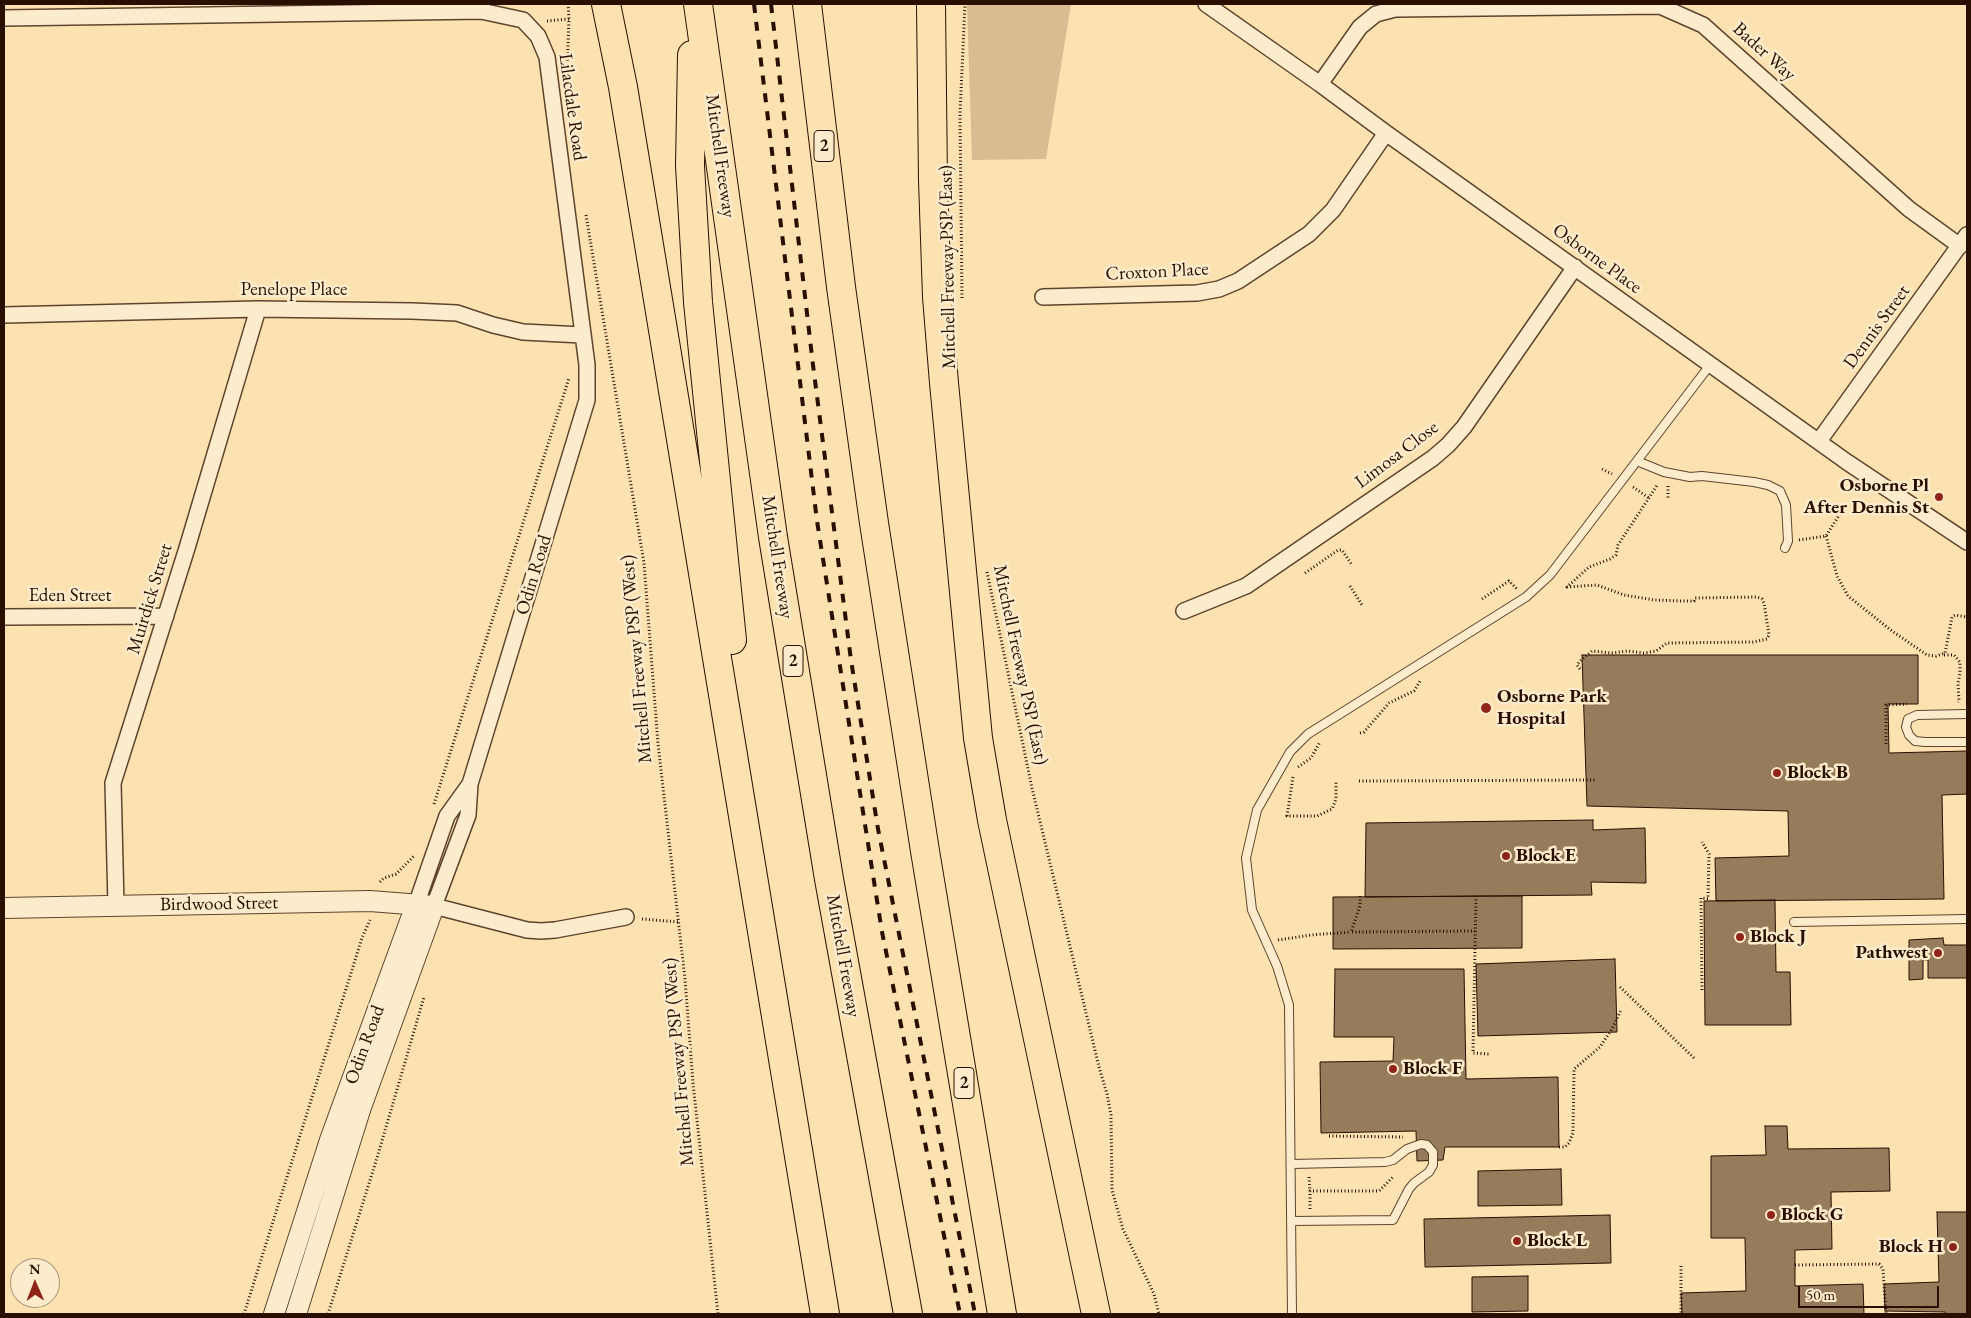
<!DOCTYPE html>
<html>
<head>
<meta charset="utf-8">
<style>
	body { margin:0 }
	#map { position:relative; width:1971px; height:1318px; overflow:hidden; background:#fce1b1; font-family:"EB Garamond",serif }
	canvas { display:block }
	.frame { position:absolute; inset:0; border:5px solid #290f00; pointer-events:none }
	.north { position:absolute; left:10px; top:1258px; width:50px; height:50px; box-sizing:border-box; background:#fdeccc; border:1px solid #a8947a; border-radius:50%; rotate:359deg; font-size:14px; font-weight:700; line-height:20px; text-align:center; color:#290f00 }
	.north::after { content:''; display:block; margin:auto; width:18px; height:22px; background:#8f2418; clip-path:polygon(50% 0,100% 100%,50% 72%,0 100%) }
	.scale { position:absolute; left:1798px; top:1286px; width:141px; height:22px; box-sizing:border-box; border:2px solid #290f00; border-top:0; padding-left:6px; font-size:15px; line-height:18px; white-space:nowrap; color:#290f00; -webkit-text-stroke:4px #fdeccc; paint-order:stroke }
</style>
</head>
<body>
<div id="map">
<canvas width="1971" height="1318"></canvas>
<div class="frame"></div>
<div class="north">N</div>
<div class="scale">50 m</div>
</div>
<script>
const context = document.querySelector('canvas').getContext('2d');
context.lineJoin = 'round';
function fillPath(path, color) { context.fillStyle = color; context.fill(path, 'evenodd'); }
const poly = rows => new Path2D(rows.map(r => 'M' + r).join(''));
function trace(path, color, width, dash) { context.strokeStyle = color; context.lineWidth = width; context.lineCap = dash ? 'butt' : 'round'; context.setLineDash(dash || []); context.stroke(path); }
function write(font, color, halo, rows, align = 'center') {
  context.font = font + ' "EB Garamond",serif'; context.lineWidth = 5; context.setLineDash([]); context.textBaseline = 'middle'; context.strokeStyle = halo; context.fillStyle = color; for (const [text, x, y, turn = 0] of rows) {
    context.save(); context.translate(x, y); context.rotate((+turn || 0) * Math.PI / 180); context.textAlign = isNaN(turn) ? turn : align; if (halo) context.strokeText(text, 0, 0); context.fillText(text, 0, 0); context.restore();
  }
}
const green = poly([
	[967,4,1071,4,1046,159,972,160]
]);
const building = poly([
	[1582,655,1918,655,1918,704,1888,704,1889,753,1967,751,1967,794,1942,795,1944,899,1716,901,1715,858,1789,856,1788,811,1587,806,1582,655],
	[1593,820,1593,830,1645,828,1646,883,1591,882,1592,895,1365,897,1366,823,1593,820],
	[1522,896,1522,948,1333,949,1333,897,1522,896],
	[1775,900,1776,972,1790,972,1791,1025,1705,1025,1704,901,1775,900],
	[1943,938,1944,945,1967,945,1967,978,1928,978,1928,960,1923,960,1923,979,1909,980,1909,940,1943,938],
	[1615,959,1617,1032,1478,1036,1476,964,1615,959],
	[1335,969,1464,969,1466,1079,1558,1077,1559,1147,1445,1147,1443,1160,1417,1161,1416,1131,1321,1133,1320,1062,1393,1061,1394,1037,1334,1037,1335,969],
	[1765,1126,1787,1126,1788,1149,1889,1148,1890,1191,1831,1192,1832,1249,1795,1250,1795,1286,1863,1284,1864,1314,1682,1314,1681,1293,1746,1291,1745,1238,1711,1238,1711,1156,1766,1155,1765,1126],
	[1561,1169,1562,1205,1478,1206,1478,1171,1561,1169],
	[1937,1212,1967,1212,1967,1314,1945,1314,1945,1312,1885,1311,1884,1284,1939,1282,1937,1212],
	[1610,1215,1611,1263,1425,1267,1424,1219,1610,1215],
	[1528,1276,1528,1311,1472,1312,1472,1277,1528,1276]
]);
const path = poly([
	[547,21,569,19],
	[567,71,569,19,568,4],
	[586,215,644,563,658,744,685,979,693,1083,718,1314],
	[962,298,960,114,965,4],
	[1602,469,1612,474],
	[1668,486,1668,498],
	[1633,487,1649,498],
	[1826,536,1837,576,1848,596,1892,631,1927,655,1936,656,1945,653,1952,617,1955,615,1967,617],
	[1799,540,1826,536,1843,509],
	[987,572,1032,788,1099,1067,1107,1094,1111,1115,1112,1190,1123,1229,1154,1294,1159,1314],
	[1305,573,1338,550,1342,550,1352,565],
	[1350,586,1362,605],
	[1482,599,1509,581,1517,589],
	[1944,655,1954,655,1960,662,1960,673,1958,683,1959,701,1958,702],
	[1580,669,1577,665,1580,661,1592,651,1611,653,1628,651,1644,653,1656,651,1667,643,1753,642,1767,639,1769,635,1764,603,1762,599,1757,597,1695,598,1694,601,1682,601,1654,600,1624,595,1597,585,1567,587,1589,567,1610,559,1616,555,1618,545,1658,484],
	[1360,733,1364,732,1389,703,1414,691,1420,681],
	[1886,744,1886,705,1907,704],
	[1298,767,1311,758,1320,742],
	[1293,777,1287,816,1317,816,1332,809,1336,799,1336,781],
	[1359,781,1595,780],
	[434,804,569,378],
	[380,882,384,878,396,874,414,856],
	[1360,896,1360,906,1351,932,1475,931],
	[1476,896,1473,1053,1489,1054],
	[642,919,679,922],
	[1278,940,1311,935,1351,932],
	[1620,987,1694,1058],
	[1702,990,1701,898,1708,899,1709,854,1702,842],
	[1329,1136,1403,1137],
	[1559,1147,1565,1147,1569,1143,1573,1133,1574,1069,1600,1047,1612,1029,1621,1010],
	[1309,1177,1310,1191],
	[1310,1209,1310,1191,1379,1191,1394,1176],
	[1795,1265,1879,1264,1883,1269,1886,1314],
	[1681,1266,1681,1314],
	[244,1314,362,938,370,920],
	[328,1314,377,1158,424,997]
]);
const service = poly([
	[1637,461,1664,472,1690,477,1702,476,1754,482,1768,485,1780,491,1786,505,1788,541,1785,548],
	[1967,714,1917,715,1908,719,1906,727,1909,735,1915,741,1925,742,1967,742],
	[1794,922,1967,919],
	[1291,1164,1385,1162,1393,1160,1407,1149,1421,1144,1427,1145,1433,1152,1433,1165,1429,1172,1414,1183,1409,1189,1393,1220,1291,1221],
	[1292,1314,1289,1005,1277,966,1252,910,1246,858,1257,810,1290,752,1308,734,1526,597,1550,575,1710,365]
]);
const minor = poly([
	[1206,4,1320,84,1386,133,1847,462,1967,542],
	[4,18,481,11,523,20,538,36,547,57,587,365,587,400,470,784,468,815,434,906,527,930,541,931,555,930,626,917],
	[1320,84,1360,27,1376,14,1395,9,1660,6,1703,25,1909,209,1960,246],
	[1043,297,1197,293,1219,289,1238,281,1309,234,1333,210,1386,133],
	[4,315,258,309,412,311,457,313,493,325,523,332,582,335],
	[1819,441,1967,235],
	[1184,611,1246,586,1433,458,1448,445,1464,427,1575,267],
	[4,617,166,616],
	[116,905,113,783,187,548,258,309],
	[416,905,447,816,470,784]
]);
const tertiary = poly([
	[4,908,370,901,434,906,361,1107,296,1314],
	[274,1314,330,1140,416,905]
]);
const motorway = poly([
	[606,4,623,87,825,1314],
	[698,4,773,537,829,879,908,1314],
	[807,4,841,287,874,523,925,851,1002,1314],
	[931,4,933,181,937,297,944,383,978,738,992,820,1096,1314],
	[692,55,690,166,698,302,732,640]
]);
const rail = poly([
	[754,4,817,521,882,932,960,1314],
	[771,4,813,365,851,660,878,829,975,1314]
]);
const markers = [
	[1939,497,5,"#8f2418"],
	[1486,708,6,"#8f2418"],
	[1777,773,5,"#8f2418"],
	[1506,856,5,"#8f2418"],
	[1740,937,5,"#8f2418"],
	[1938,953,5,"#8f2418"],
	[1393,1069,5,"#8f2418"],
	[1771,1215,5,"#8f2418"],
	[1517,1241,5,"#8f2418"],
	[1953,1247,5,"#8f2418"]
];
const shields = [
	[824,146,20],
	[793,661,20],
	[964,1083,20]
];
const shieldNames = [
	["2",824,146],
	["2",793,661],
	["2",964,1083]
];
const streetNames = [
	["Bader Way",1764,52,42],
	["Lilacdale Road",572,107,82],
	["Mitchell Freeway",720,156,82],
	["Osborne Place",1597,259,36],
	["Mitchell Freeway PSP (East)",948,267,-91],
	["Croxton Place",1157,272,-3],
	["Penelope Place",294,290],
	["Dennis Street",1877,327,-54],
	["Limosa Close",1397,455,-37],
	["Mitchell Freeway",777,557,81],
	["Odin Road",534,575,-73],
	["Eden Street",70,596],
	["Muirdick Street",150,599,-73],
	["Mitchell Freeway PSP (West)",637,659,-95],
	["Mitchell Freeway PSP (East)",1020,665,78],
	["Birdwood Street",219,904,-1],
	["Mitchell Freeway",843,956,80],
	["Odin Road",365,1045,-70],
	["Mitchell Freeway PSP (West)",679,1062,-95]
];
const poiNames = [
	["Osborne Pl",1929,486,"right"],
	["After Dennis St",1929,508,"right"],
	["Osborne Park",1497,697],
	["Hospital",1497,719],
	["Block B",1787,773],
	["Block E",1516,856],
	["Block J",1750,937],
	["Pathwest",1928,953,"right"],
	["Block F",1403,1069],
	["Block G",1781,1215],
	["Block L",1527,1241],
	["Block H",1943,1247,"right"]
];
fillPath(green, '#d8bd93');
fillPath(building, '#977c5c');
trace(building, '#290f00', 1);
trace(service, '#5e442c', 10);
trace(minor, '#5e442c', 18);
trace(tertiary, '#5e442c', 22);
trace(motorway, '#290f00', 30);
trace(path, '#290f00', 3, [1, 2.5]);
trace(service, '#fdeccc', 8);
trace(minor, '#fdeccc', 15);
trace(tertiary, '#fdeccc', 20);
trace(motorway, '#fce1b1', 28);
trace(rail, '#290f00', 4, [9, 9]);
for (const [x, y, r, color] of markers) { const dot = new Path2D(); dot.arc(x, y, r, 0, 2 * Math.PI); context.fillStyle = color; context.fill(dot); trace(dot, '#fdeccc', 2); }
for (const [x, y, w] of shields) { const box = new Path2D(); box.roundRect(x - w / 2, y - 15.5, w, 31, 4); context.fillStyle = '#fdeccc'; context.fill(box); trace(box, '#290f00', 1); }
write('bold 18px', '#290f00', null, shieldNames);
write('19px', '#290f00', '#fdeccc', streetNames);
write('bold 19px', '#290f00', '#fdeccc', poiNames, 'left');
</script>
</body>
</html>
